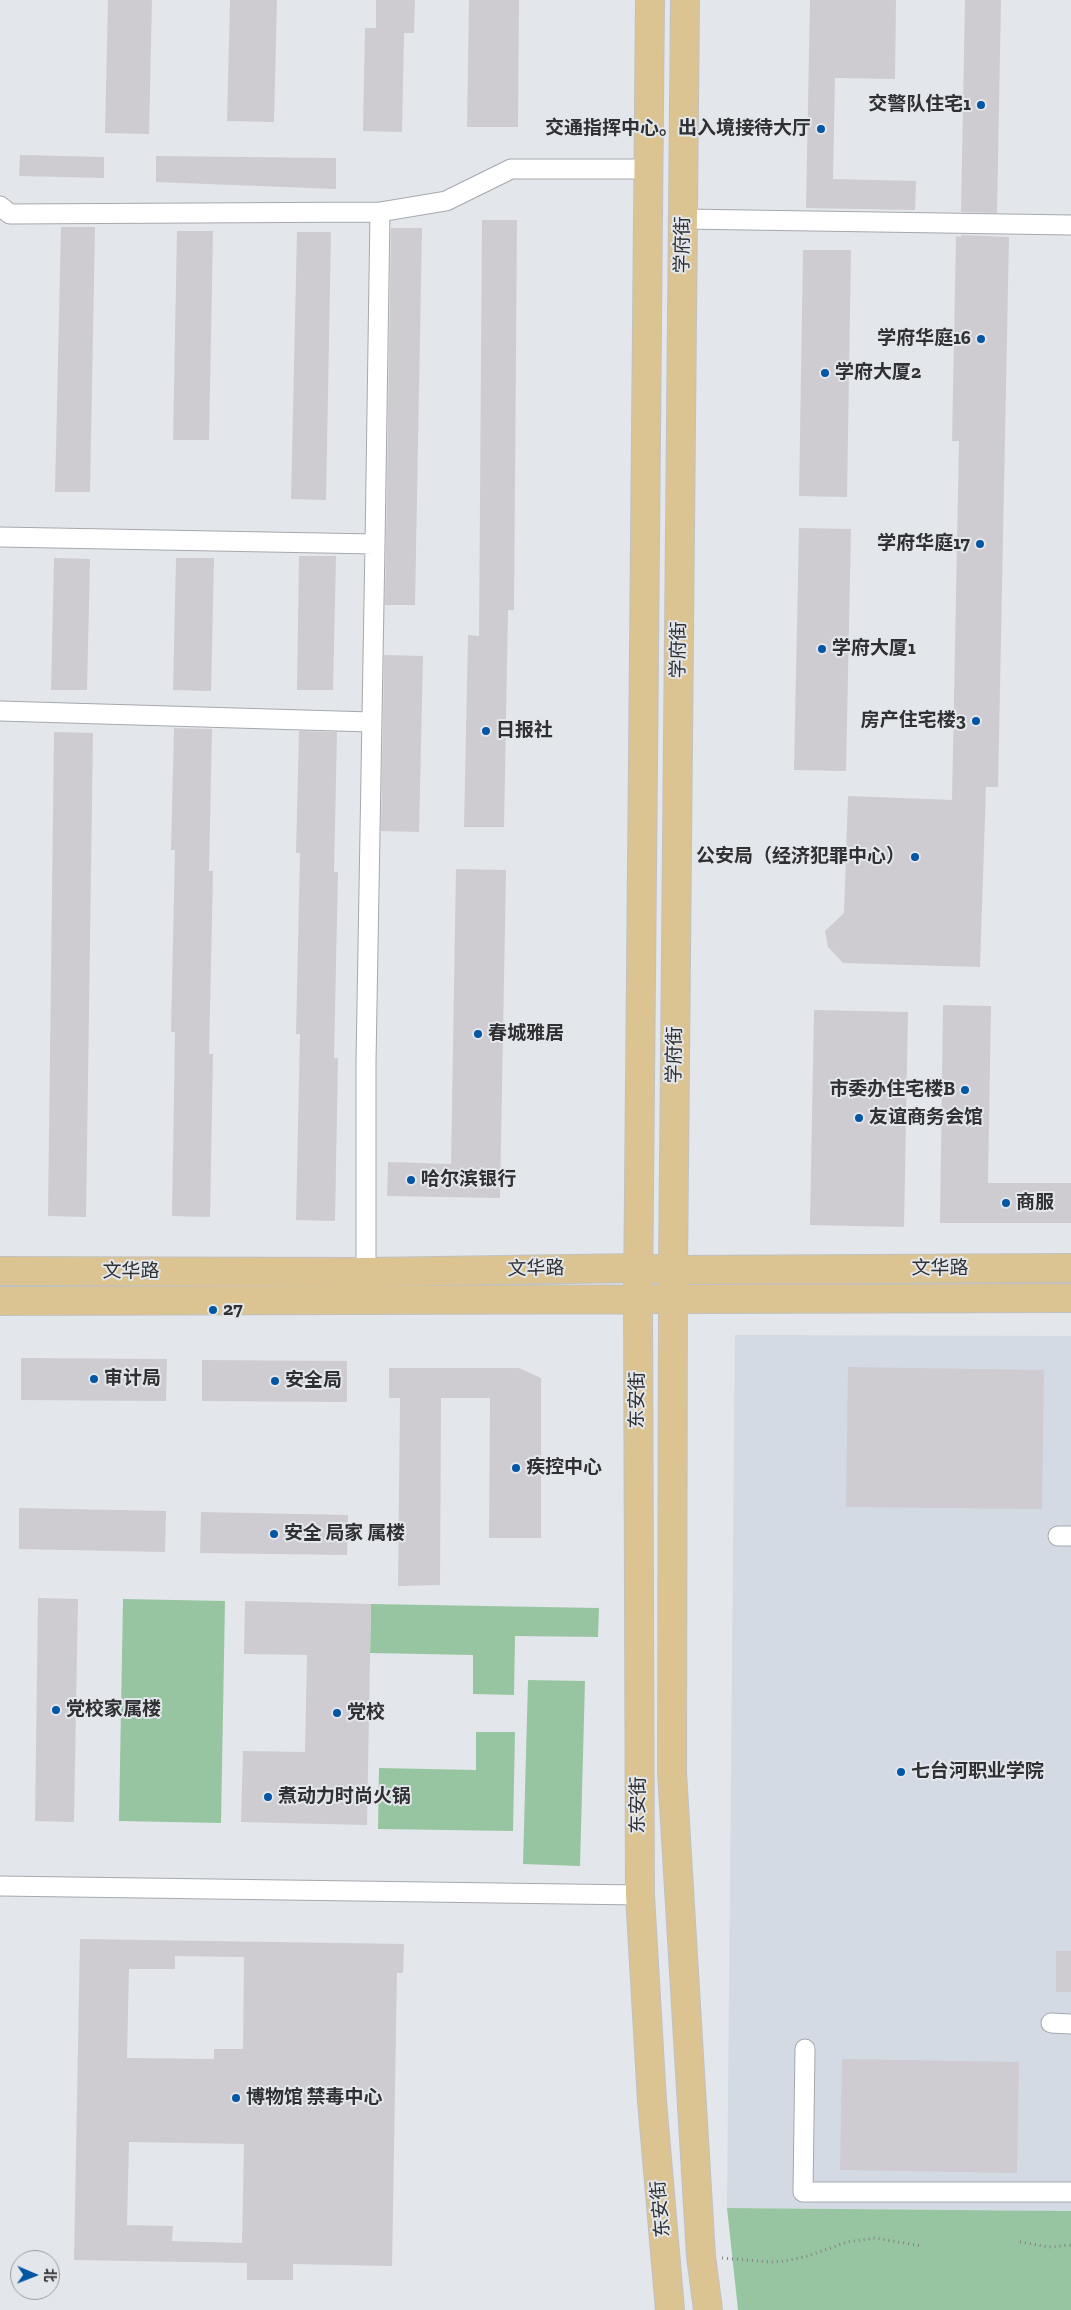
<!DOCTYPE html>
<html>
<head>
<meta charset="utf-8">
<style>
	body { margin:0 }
	#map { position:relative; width:1071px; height:2310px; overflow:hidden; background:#e3e6eb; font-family:"Zilla Slab","Noto Sans SC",serif }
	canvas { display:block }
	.north { position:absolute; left:10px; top:2250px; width:50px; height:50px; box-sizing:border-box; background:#e3e6eb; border:1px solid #9b9da1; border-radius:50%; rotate:91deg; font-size:14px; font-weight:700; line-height:20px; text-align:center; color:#2f3032 }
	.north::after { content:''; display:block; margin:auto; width:18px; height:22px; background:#0356a4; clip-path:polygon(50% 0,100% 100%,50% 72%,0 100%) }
</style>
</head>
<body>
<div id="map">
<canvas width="1071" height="2310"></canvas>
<div class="north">北</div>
</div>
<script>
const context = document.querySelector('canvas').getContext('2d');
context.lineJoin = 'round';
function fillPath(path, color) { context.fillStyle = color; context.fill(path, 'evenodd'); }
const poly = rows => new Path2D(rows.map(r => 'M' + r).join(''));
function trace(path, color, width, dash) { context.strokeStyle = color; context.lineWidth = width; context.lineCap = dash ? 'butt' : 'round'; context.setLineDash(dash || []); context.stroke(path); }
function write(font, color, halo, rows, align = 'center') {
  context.font = font + ' "Zilla Slab","Noto Sans SC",serif'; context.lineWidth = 4; context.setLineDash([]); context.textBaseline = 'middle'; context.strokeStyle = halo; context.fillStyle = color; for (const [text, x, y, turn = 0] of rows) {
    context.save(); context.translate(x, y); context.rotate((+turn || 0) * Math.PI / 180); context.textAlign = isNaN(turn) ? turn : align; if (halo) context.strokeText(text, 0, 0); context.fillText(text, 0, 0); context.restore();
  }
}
const built = poly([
	[735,1335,1071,1336,1071,2211,727,2208]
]);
const green = poly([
	[123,1599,225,1601,221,1823,119,1821],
	[371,1604,599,1608,598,1637,515,1636,514,1695,473,1694,473,1655,370,1653],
	[528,1680,585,1681,580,1866,523,1864],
	[476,1732,515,1732,513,1831,378,1829,379,1768,476,1770],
	[727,2208,1071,2211,1071,2310,738,2310]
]);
const building = poly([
	[108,0,152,0,149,134,105,133],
	[230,0,277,0,274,122,227,121],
	[376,0,415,0,414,33,404,33,402,132,363,131,365,28,376,28],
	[469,0,519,0,518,127,467,127],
	[810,0,896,0,895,79,835,78,833,179,916,181,915,210,806,208],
	[965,0,1001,0,997,213,961,212],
	[20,155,104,157,104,178,19,176],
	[156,156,336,158,336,189,156,182],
	[482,220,517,220,514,610,508,610,504,827,464,827,468,635,479,636],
	[61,227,95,227,90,492,55,492],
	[391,228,422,228,415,605,385,605],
	[177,231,213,231,209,440,173,440],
	[297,232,331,232,326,500,291,499],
	[961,235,1009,237,998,787,986,787,980,967,843,963,828,947,825,931,844,913,848,796,952,800,959,441,952,441,956,236,961,237],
	[803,250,851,250,847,497,799,496],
	[799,528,851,529,846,771,794,770],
	[299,556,336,556,333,690,297,690],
	[54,558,90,559,87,690,51,690],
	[176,558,214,558,211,691,173,690],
	[384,655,423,656,419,832,381,831],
	[174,728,212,729,209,871,213,871,209,1054,213,1054,210,1217,172,1216,175,1032,171,1032,175,850,171,850],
	[299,731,337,732,334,872,338,872,334,1058,338,1058,335,1221,296,1220,300,1034,296,1034,300,853,296,853],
	[54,732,93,733,86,1217,48,1216],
	[456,869,506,870,500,1198,387,1196,388,1162,451,1164],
	[943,1005,991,1006,988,1183,1071,1183,1071,1223,940,1223],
	[814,1010,908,1012,904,1227,810,1225],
	[21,1358,167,1359,166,1401,21,1400],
	[202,1360,347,1361,347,1402,202,1401],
	[848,1367,1044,1370,1042,1509,846,1507],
	[389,1368,519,1368,541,1378,541,1538,489,1538,490,1398,441,1398,440,1585,398,1586,400,1398,389,1398],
	[19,1508,166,1511,165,1552,19,1549],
	[201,1512,348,1515,347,1555,200,1553],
	[38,1598,78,1599,74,1822,35,1821],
	[245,1601,371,1604,367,1825,241,1822,243,1751,305,1752,307,1655,244,1654],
	[80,1939,404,1944,403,1973,397,1973,392,2266,293,2264,293,2280,247,2280,247,2263,74,2260],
	[175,1956,244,1957,243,2049,214,2049,214,2059,127,2058,129,1969,175,1969],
	[129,2142,244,2144,242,2243,172,2241,173,2226,127,2225],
	[1056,1951,1071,1951,1071,1992,1056,1992],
	[842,2059,1019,2062,1017,2173,840,2170]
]);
const path = poly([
	[1020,2242,1049,2247,1071,2245],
	[722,2258,770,2262,785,2261,808,2256,847,2242,875,2238,922,2246]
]);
const street = poly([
	[0,206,10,214,380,212,446,201,511,169,647,169],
	[683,219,1071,225],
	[0,537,375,544,380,212],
	[0,711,371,722],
	[366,1272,366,1062,375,544],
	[1058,1536,1071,1536],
	[0,1886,640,1895],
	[1051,2023,1071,2024],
	[805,2049,803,2192,1071,2192]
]);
const primary = poly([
	[650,0,638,1298,640,1895,652,2101,670,2310],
	[685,0,673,1270,672,1772,701,2256,708,2310],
	[0,1271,366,1272,640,1268,673,1270,1071,1268],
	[0,1301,1071,1298]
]);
const markers = [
	[981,105,5,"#0356a4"],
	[821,129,5,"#0356a4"],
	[981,339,5,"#0356a4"],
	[825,373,5,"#0356a4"],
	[980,544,5,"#0356a4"],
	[822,649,5,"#0356a4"],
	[976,721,5,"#0356a4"],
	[486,731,5,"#0356a4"],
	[915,857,5,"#0356a4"],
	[478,1034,5,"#0356a4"],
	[965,1090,5,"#0356a4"],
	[859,1118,5,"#0356a4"],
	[411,1180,5,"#0356a4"],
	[1006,1203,5,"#0356a4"],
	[213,1310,5,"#0356a4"],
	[94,1379,5,"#0356a4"],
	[275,1381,5,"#0356a4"],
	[516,1468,5,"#0356a4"],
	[274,1534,5,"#0356a4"],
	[56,1710,5,"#0356a4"],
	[337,1713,5,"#0356a4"],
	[901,1772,5,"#0356a4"],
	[268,1797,5,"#0356a4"],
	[236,2098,5,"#0356a4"]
];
const poiNames = [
	["交警队住宅1",971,105,"right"],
	["交通指挥中心。出入境接待大厅",811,129,"right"],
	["学府华庭16",971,339,"right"],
	["学府大厦2",835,373],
	["学府华庭17",970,544,"right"],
	["学府大厦1",832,649],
	["房产住宅楼3",966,721,"right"],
	["日报社",496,731],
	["公安局（经济犯罪中心）",905,857,"right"],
	["春城雅居",488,1034],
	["市委办住宅楼B",955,1090,"right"],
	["友谊商务会馆",869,1118],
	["哈尔滨银行",421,1180],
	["商服",1016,1203],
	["27",223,1310],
	["审计局",104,1379],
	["安全局",285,1381],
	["疾控中心",526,1468],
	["安全 局家 属楼",284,1534],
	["党校家属楼",66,1710],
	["党校",347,1713],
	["七台河职业学院",911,1772],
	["煮动力时尚火锅",278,1797],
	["博物馆 禁毒中心",246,2098]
];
const streetNames = [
	["学府街",683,245,-89],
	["学府街",679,650,-89],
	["学府街",675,1055,-89],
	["文华路",536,1269,-1],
	["文华路",940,1269],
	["文华路",131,1272],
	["东安街",638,1400,-90],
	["东安街",639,1805,-90],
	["东安街",661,2209,-95]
];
fillPath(built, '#d3dae4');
fillPath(green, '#98c5a1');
fillPath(building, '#ceccd1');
trace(street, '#a5a8ad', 21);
trace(primary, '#c1c1c2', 30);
trace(path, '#818386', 3, [1, 4]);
trace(street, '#fff', 19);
trace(primary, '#dbc492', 28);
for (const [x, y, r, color] of markers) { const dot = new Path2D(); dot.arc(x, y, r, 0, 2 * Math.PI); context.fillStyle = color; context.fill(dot); trace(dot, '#e3e6eb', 2); }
write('bold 19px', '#2f3032', '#e3e6eb', poiNames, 'left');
write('19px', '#2f3032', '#e3e6eb', streetNames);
</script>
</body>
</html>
